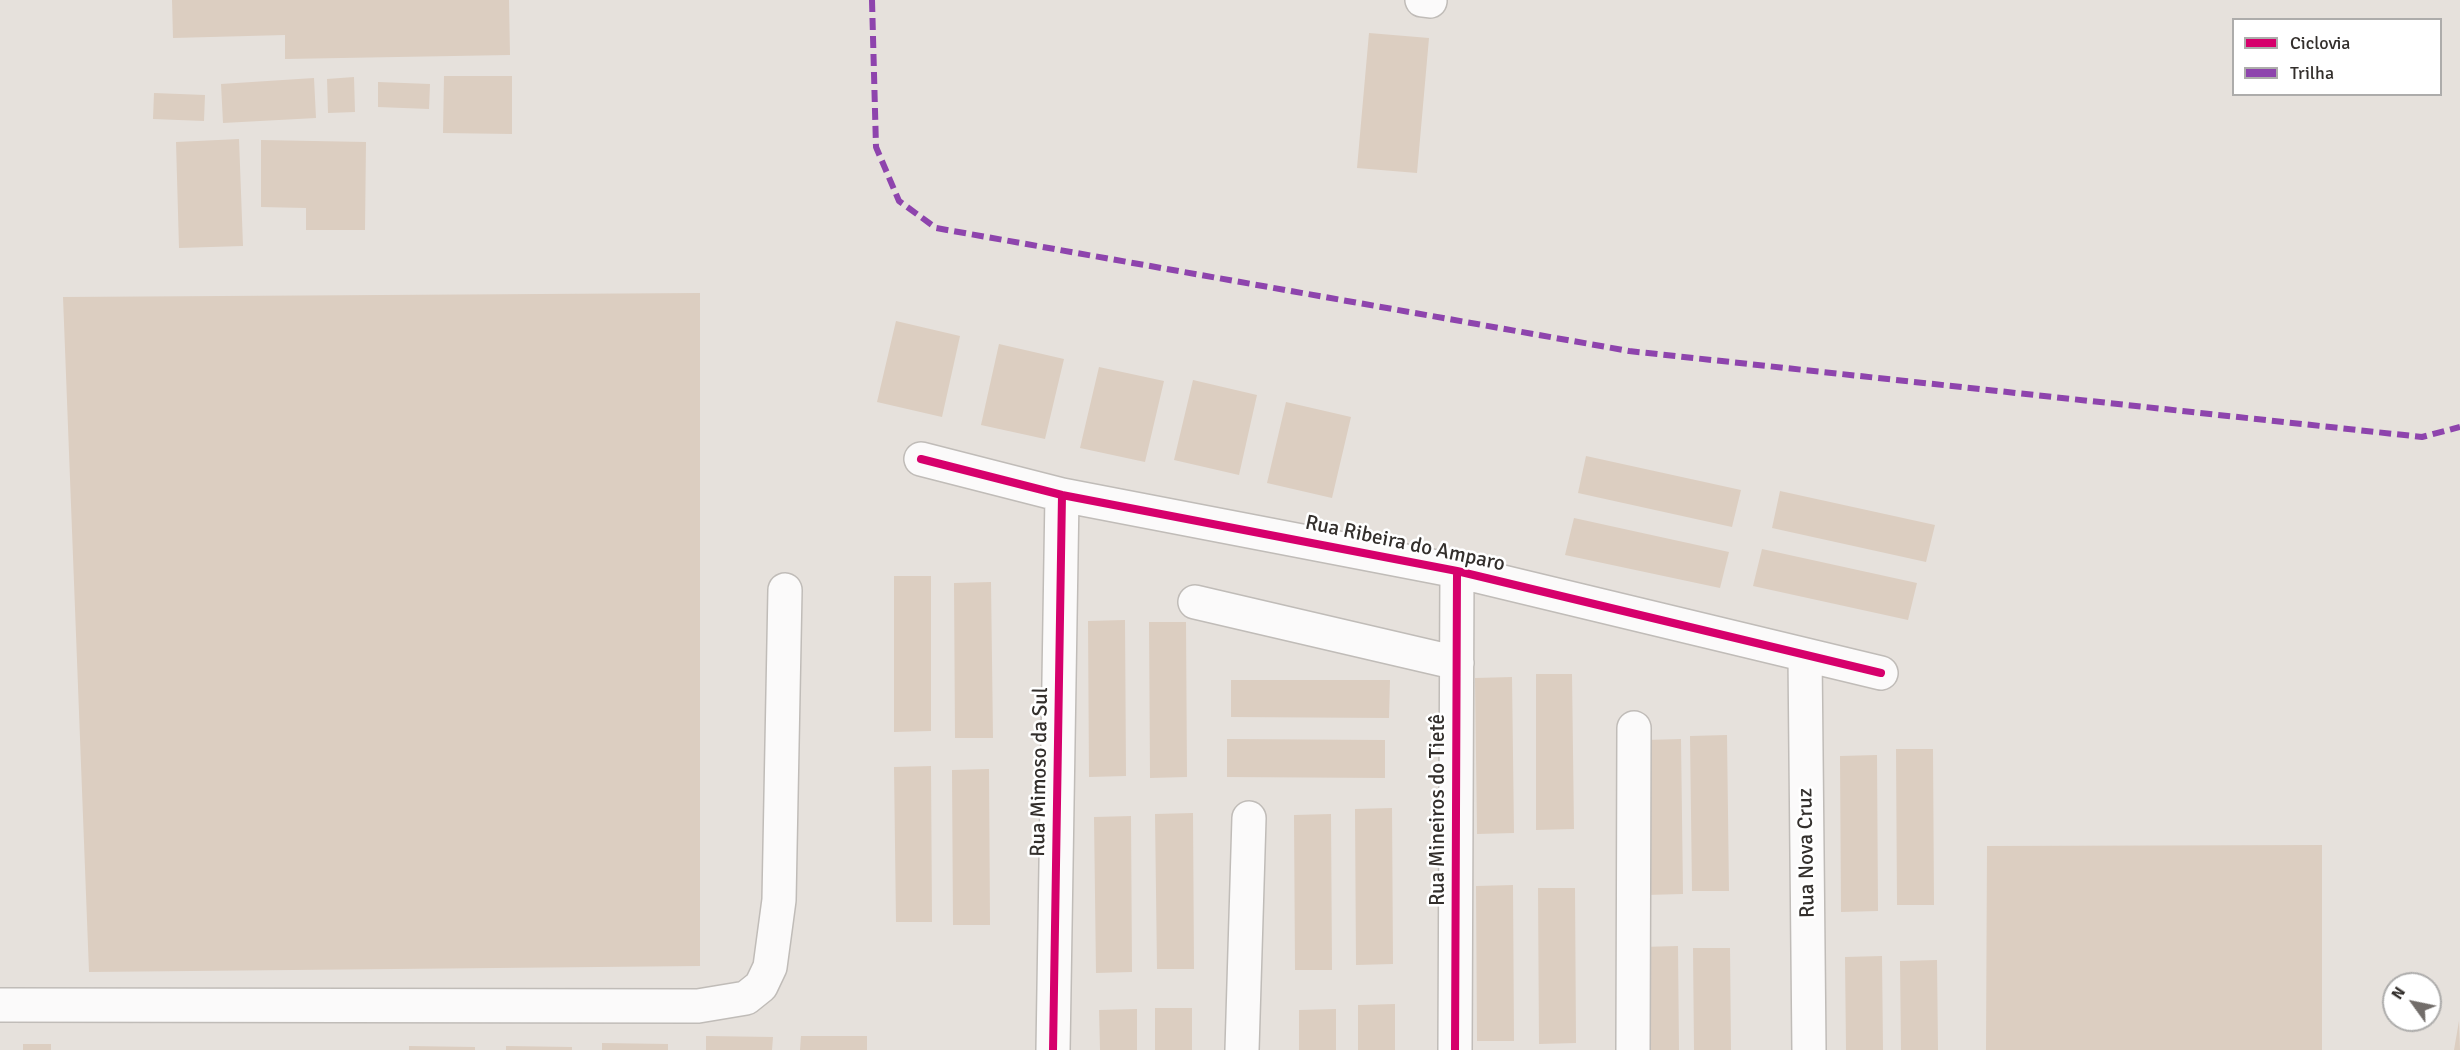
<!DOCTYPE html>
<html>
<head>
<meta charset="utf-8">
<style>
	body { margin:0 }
	#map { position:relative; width:2460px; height:1050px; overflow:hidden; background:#e6e1dc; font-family:Signika,sans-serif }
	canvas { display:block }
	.legend { position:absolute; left:2232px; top:18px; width:210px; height:78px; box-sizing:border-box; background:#fff; border:2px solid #adacab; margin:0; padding:8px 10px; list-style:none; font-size:18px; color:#332f2c }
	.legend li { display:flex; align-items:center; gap:12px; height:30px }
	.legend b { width:30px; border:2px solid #adacab }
	.north { position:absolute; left:2382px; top:972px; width:60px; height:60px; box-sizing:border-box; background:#fff; border:2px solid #adacab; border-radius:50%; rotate:303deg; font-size:16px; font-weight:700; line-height:24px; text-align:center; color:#332f2c }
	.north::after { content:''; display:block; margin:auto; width:21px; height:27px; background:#726d6a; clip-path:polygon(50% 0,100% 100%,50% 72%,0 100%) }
</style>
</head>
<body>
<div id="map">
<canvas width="2460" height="1050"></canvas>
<ul class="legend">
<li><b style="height:8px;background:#d6006c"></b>Ciclovia</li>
<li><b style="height:8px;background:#8e44ad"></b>Trilha</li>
</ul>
<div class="north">N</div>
</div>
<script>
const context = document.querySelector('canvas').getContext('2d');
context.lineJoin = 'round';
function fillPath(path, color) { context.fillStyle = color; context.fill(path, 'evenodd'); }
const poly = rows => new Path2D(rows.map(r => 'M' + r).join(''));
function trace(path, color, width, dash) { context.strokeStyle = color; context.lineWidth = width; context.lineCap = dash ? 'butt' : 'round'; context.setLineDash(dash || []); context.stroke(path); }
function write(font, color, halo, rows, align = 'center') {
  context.font = font + ' Signika,sans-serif'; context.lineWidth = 5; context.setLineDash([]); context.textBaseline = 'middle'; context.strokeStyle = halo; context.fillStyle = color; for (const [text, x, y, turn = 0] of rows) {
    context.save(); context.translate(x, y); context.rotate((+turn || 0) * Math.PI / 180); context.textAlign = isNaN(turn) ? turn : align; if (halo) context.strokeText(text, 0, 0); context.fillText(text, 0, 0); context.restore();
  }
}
const building = poly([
	[172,0,509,0,510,55,285,59,285,35,173,38],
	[1369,33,1429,38,1417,173,1357,168],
	[444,76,512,76,512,134,443,133],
	[354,77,355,112,328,113,327,79],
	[314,78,316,118,223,123,221,84],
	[378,82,430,84,429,109,378,107],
	[154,93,205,95,204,121,153,119],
	[239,139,243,246,179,248,176,142],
	[261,140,366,142,365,230,306,230,306,208,261,207],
	[700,293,700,966,89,972,63,297],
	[896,321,960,336,942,417,877,402],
	[999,344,1064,359,1045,439,981,425],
	[1099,367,1164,381,1145,462,1080,448],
	[1193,380,1257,395,1239,475,1174,460],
	[1286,402,1351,417,1332,498,1267,483],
	[1586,456,1741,490,1732,527,1578,493],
	[1780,491,1935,525,1926,562,1772,528],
	[1574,518,1729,552,1720,588,1565,555],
	[1762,549,1917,583,1908,620,1753,586],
	[894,576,931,576,931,731,894,732],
	[991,582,993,738,955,738,954,583],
	[1125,620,1126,776,1089,777,1088,621],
	[1149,622,1186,622,1187,777,1150,778],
	[1536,674,1572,674,1574,829,1536,830],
	[1512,677,1514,833,1477,834,1475,678],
	[1231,680,1390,680,1389,718,1231,717],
	[1727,735,1729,891,1692,891,1690,736],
	[1227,739,1385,740,1385,778,1227,777],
	[1681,739,1683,894,1646,895,1645,740],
	[1896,749,1933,749,1934,905,1897,905],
	[1877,755,1878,911,1841,912,1840,756],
	[931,766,932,922,896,922,894,767],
	[989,769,990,925,953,925,952,770],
	[1392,808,1393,964,1356,965,1355,809],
	[1193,813,1194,969,1157,969,1155,814],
	[1331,814,1332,970,1295,970,1294,815],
	[1131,816,1132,972,1096,973,1094,817],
	[2322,845,2322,1050,1986,1050,1987,846],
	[1513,885,1514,1041,1477,1041,1476,886],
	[1538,888,1575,888,1576,1043,1539,1044],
	[1678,946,1679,1050,1642,1050,1641,947],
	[1693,948,1730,948,1731,1050,1694,1050],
	[1882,956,1883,1050,1846,1050,1845,957],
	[1937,960,1938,1050,1901,1050,1900,961],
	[1395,1004,1395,1050,1358,1050,1358,1005],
	[1155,1008,1192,1008,1192,1050,1155,1050],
	[1137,1009,1137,1050,1100,1050,1099,1010],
	[1336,1009,1336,1050,1299,1050,1299,1010],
	[2459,1021,2460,1050,2454,1050],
	[706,1036,773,1037,772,1050,706,1050],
	[801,1036,867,1036,867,1050,800,1050],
	[602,1043,668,1044,668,1050,602,1050],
	[23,1044,51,1044,51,1050,23,1050],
	[409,1046,475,1047,475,1050,409,1050],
	[506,1046,572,1047,572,1050,506,1050]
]);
const minor = poly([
	[1422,0,1430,1],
	[921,459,1062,495,1457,571,1881,673],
	[1195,602,1457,663],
	[1805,655,1809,1050],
	[0,1005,698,1006,746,998,761,986,770,967,779,900,785,590],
	[1053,1050,1062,495],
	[1242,1050,1249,818],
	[1455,1050,1457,571],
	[1633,1050,1634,728]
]);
const quiet = poly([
	[872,0,876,147,899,201,936,228,1629,351,2422,437,2460,427]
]);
const cycleway = poly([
	[921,459,1062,495,1457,571,1881,673],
	[1053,1050,1062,495],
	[1455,1050,1457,571]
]);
const streetNames = [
	["Rua Ribeira do Amparo",1405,544,12],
	["Rua Mimoso da Sul",1040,772,-89],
	["Rua Mineiros do Tietê",1438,810,-90],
	["Rua Nova Cruz",1807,853,-91]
];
fillPath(building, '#dccec1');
trace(minor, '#c0bcb8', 36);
trace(minor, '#fbfafa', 33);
trace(quiet, '#8e44ad', 6, [12, 6]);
trace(cycleway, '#d6006c', 8);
write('21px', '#332f2c', '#fff', streetNames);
</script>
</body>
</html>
